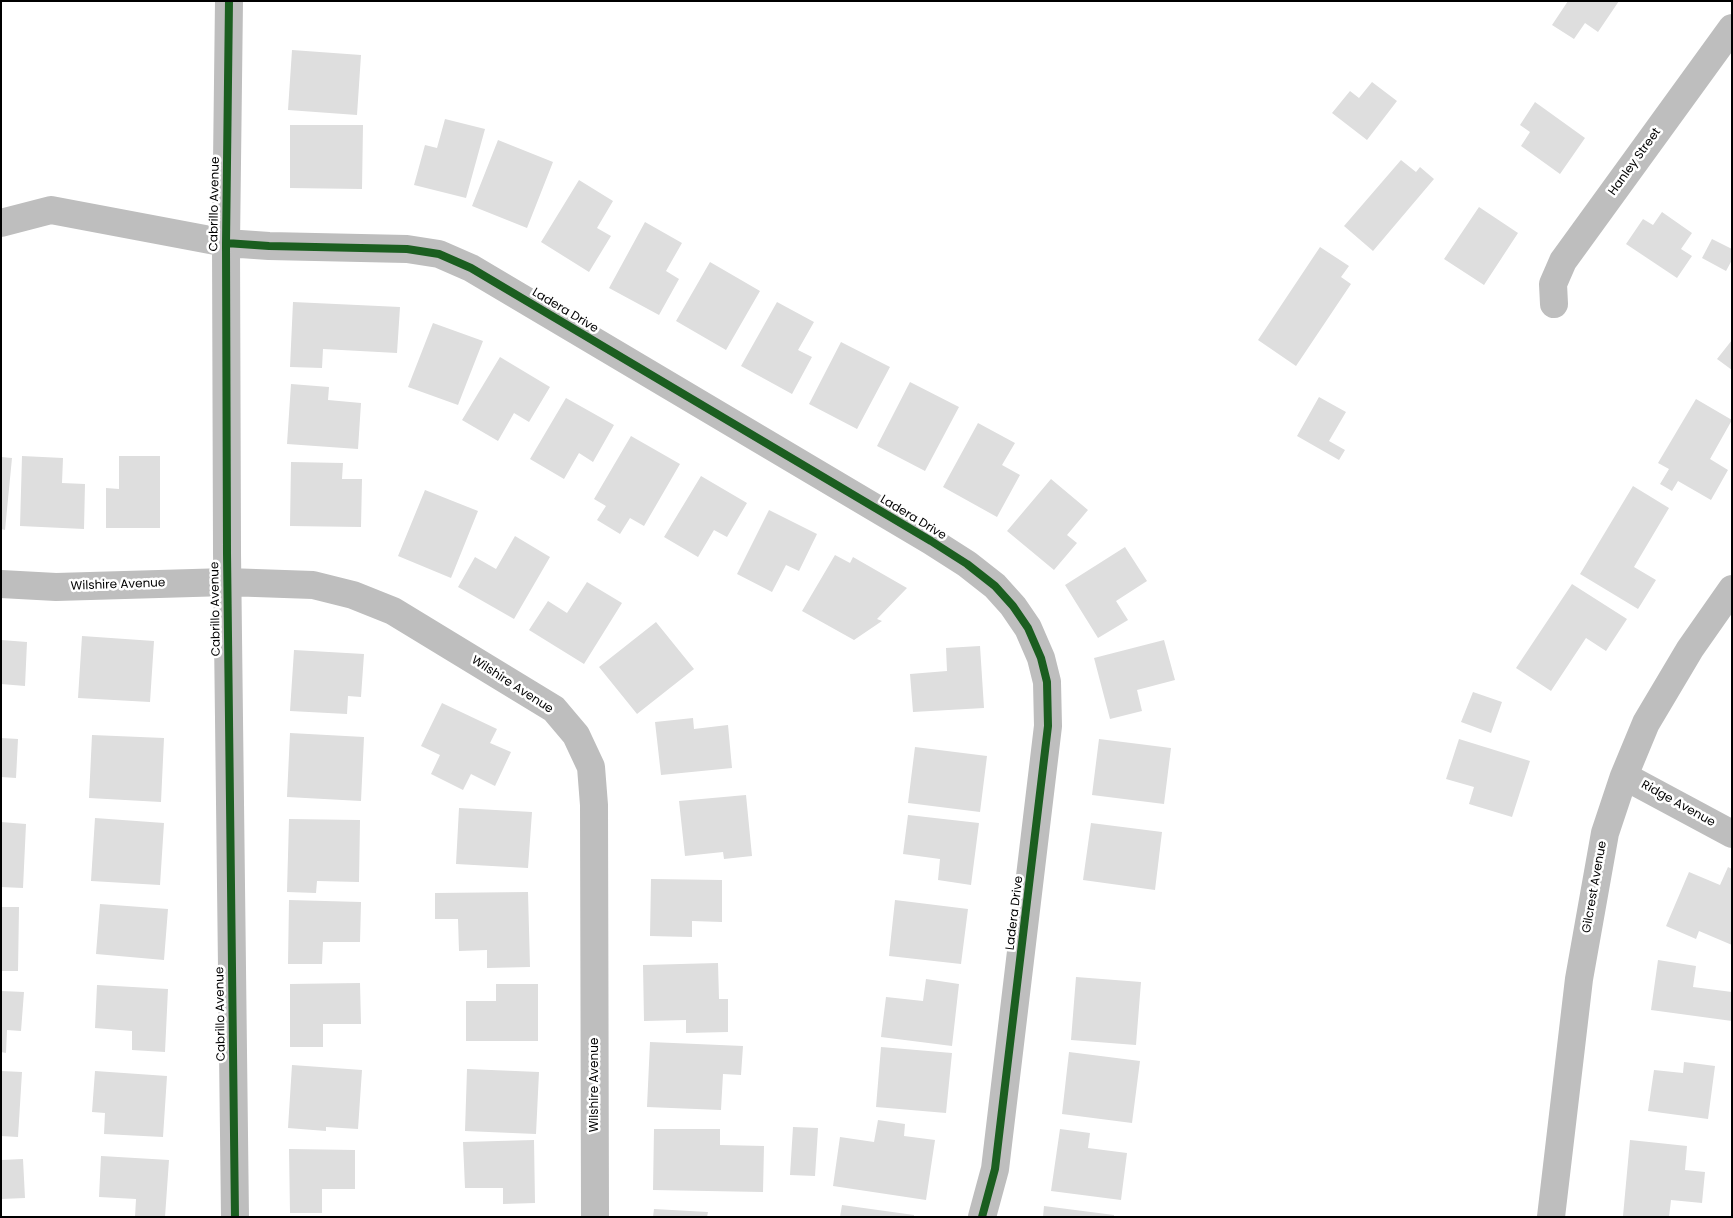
<!DOCTYPE html>
<html>
<head>
<meta charset="utf-8">
<style>
	body { margin:0 }
	#map { position:relative; width:1733px; height:1218px; overflow:hidden; background:#fff; font-family:Poppins,sans-serif }
	canvas { display:block }
	.frame { position:absolute; inset:0; border:2px solid #000; pointer-events:none }
</style>
</head>
<body>
<div id="map">
<canvas width="1733" height="1218"></canvas>
<div class="frame"></div>
</div>
<script>
const context = document.querySelector('canvas').getContext('2d');
context.lineJoin = 'round';
function fillPath(path, color) { context.fillStyle = color; context.fill(path, 'evenodd'); }
const poly = rows => new Path2D(rows.map(r => 'M' + r).join(''));
function trace(path, color, width, dash) { context.strokeStyle = color; context.lineWidth = width; context.lineCap = dash ? 'butt' : 'round'; context.setLineDash(dash || []); context.stroke(path); }
function write(font, color, halo, rows, align = 'center') {
  context.font = font + ' Poppins,sans-serif'; context.lineWidth = 5; context.setLineDash([]); context.textBaseline = 'middle'; context.strokeStyle = halo; context.fillStyle = color; for (const [text, x, y, turn = 0] of rows) {
    context.save(); context.translate(x, y); context.rotate((+turn || 0) * Math.PI / 180); context.textAlign = isNaN(turn) ? turn : align; if (halo) context.strokeText(text, 0, 0); context.fillText(text, 0, 0); context.restore();
  }
}
const building = poly([
	[1568,1,1619,1,1598,32,1585,23,1574,39,1552,25],
	[292,50,361,55,357,115,288,110],
	[1372,82,1397,101,1367,140,1332,113,1350,91,1359,98],
	[1535,102,1585,138,1560,174,1521,146,1530,132,1520,125],
	[445,119,485,129,466,198,414,185,425,145,437,148],
	[290,125,363,125,362,189,290,188],
	[498,140,553,162,527,228,472,206],
	[1401,160,1416,172,1420,167,1434,179,1373,251,1344,226],
	[579,180,613,201,597,228,611,236,589,272,541,242],
	[1479,207,1518,233,1484,285,1444,259],
	[1662,212,1692,233,1681,249,1692,256,1677,278,1626,244,1643,219,1653,225],
	[645,222,682,243,666,271,679,279,659,315,609,288],
	[1712,239,1732,249,1732,260,1726,271,1702,258],
	[1320,247,1349,266,1341,277,1351,284,1296,366,1258,340],
	[710,262,760,291,726,350,676,321],
	[293,302,400,307,397,353,323,349,322,368,290,367],
	[777,302,814,322,798,350,812,357,792,394,741,366],
	[433,323,483,341,458,405,408,387],
	[1732,340,1732,370,1717,359],
	[841,342,890,367,857,429,809,404],
	[500,357,550,387,529,422,514,413,498,441,462,420],
	[910,382,959,407,925,471,877,446],
	[291,384,329,387,328,400,361,403,358,449,287,444],
	[1319,397,1346,412,1329,441,1345,450,1339,460,1297,436],
	[566,398,614,425,593,462,579,453,564,479,530,459],
	[1696,399,1732,420,1710,459,1728,470,1711,500,1678,481,1672,491,1660,484,1669,469,1658,463],
	[978,423,1015,443,1002,465,1020,475,997,517,943,487],
	[631,436,680,464,644,526,630,518,620,534,597,520,606,506,594,499],
	[22,456,63,458,62,483,85,484,84,529,20,526],
	[119,456,160,456,160,528,106,528,106,488,119,489],
	[1,457,12,458,5,530,1,529],
	[291,462,343,463,342,479,362,479,361,527,290,526],
	[701,476,747,503,727,537,714,530,698,557,664,537],
	[1051,479,1088,510,1067,535,1077,543,1054,570,1007,531],
	[1633,486,1669,508,1634,567,1656,580,1638,609,1580,574],
	[425,490,478,511,451,578,398,556],
	[769,510,817,534,799,571,786,565,772,592,737,574],
	[515,536,550,557,514,619,458,587,475,557,496,569],
	[1125,547,1147,581,1116,601,1128,620,1098,638,1065,585],
	[835,555,850,563,853,557,907,588,877,619,882,621,854,640,802,611],
	[587,582,622,603,584,664,529,630,548,601,567,613],
	[1572,584,1627,619,1606,651,1586,638,1551,691,1516,668],
	[656,622,694,669,637,714,599,667],
	[82,636,154,641,150,702,78,698],
	[1,640,27,642,25,686,1,684],
	[1164,640,1175,680,1137,690,1142,711,1110,719,1094,658],
	[980,646,984,708,913,712,910,674,947,671,946,648],
	[294,650,364,654,361,697,348,696,347,714,290,711],
	[1473,692,1502,702,1491,733,1461,722],
	[442,703,497,729,490,743,511,752,495,786,471,774,463,790,431,774,440,755,421,746],
	[693,718,694,729,728,725,732,768,661,775,655,722],
	[290,733,364,737,361,801,287,797],
	[92,735,164,738,161,802,89,798],
	[1,738,18,739,16,778,1,777],
	[1099,739,1171,748,1164,804,1092,795],
	[1459,739,1530,761,1512,817,1469,804,1474,787,1446,779],
	[915,747,987,756,980,812,908,803],
	[746,795,752,856,724,859,723,852,685,856,679,801],
	[459,808,532,812,528,868,456,864],
	[908,815,979,823,971,885,938,880,940,859,903,854],
	[95,818,164,823,160,885,91,881],
	[289,819,360,820,359,882,317,881,316,893,287,892],
	[1,822,26,824,23,888,1,887],
	[1091,823,1162,832,1155,890,1083,880],
	[1728,867,1732,869,1732,945,1699,931,1696,939,1666,926,1689,872,1720,885],
	[651,879,722,880,722,922,692,921,692,937,650,936],
	[528,892,530,967,487,968,487,950,459,951,458,919,435,919,435,893],
	[289,900,361,902,360,942,323,942,322,964,288,964],
	[895,900,968,909,961,964,889,956],
	[100,904,168,909,164,960,96,954],
	[1,907,19,907,18,971,1,971],
	[1658,960,1696,966,1693,987,1732,992,1732,1021,1651,1010],
	[718,963,719,999,728,999,728,1032,686,1033,686,1020,644,1021,643,965],
	[1076,977,1141,982,1136,1045,1071,1040],
	[926,979,959,984,952,1046,881,1037,886,997,923,1001],
	[360,983,361,1024,323,1024,323,1047,290,1047,290,984],
	[496,984,538,984,538,1041,466,1041,466,1001,496,1001],
	[97,985,168,989,165,1052,132,1050,132,1031,95,1028],
	[1,991,24,992,21,1031,7,1030,6,1053,1,1052],
	[650,1042,743,1046,741,1075,723,1074,721,1110,647,1107],
	[881,1047,952,1053,946,1113,876,1107],
	[1069,1052,1140,1061,1132,1123,1062,1114],
	[1684,1062,1715,1066,1708,1119,1648,1111,1654,1070,1683,1073],
	[292,1065,362,1070,358,1129,326,1127,326,1131,288,1128],
	[467,1069,539,1072,536,1134,465,1131],
	[1,1071,22,1072,18,1137,1,1136],
	[95,1071,167,1076,163,1137,104,1134,105,1113,92,1112],
	[878,1120,905,1124,904,1136,935,1140,926,1200,833,1186,840,1137,874,1142],
	[793,1127,818,1128,815,1176,790,1175],
	[654,1129,720,1129,720,1145,764,1146,763,1192,653,1190],
	[1060,1129,1090,1133,1088,1148,1127,1153,1121,1200,1051,1191],
	[534,1140,535,1203,503,1204,503,1188,465,1188,463,1142],
	[1630,1140,1687,1146,1685,1170,1705,1172,1702,1203,1671,1200,1669,1217,1623,1216],
	[289,1149,355,1150,355,1189,322,1189,322,1213,290,1213],
	[101,1156,169,1160,165,1217,135,1217,136,1199,99,1197],
	[23,1159,25,1198,1,1199,1,1160],
	[842,1205,914,1215,914,1217,840,1217],
	[1044,1206,1114,1215,1114,1217,1043,1217],
	[654,1209,708,1212,707,1217,653,1217]
]);
const minor = poly([
	[229,1,226,243,227,553,235,1217],
	[1,223,51,210,226,243,269,246,407,249,439,254,471,268,931,541,967,564,995,586,1013,606,1028,628,1041,658,1047,682,1048,726,995,1169,982,1217],
	[1554,304,1553,284,1563,261,1732,28],
	[1,584,56,587,227,582,313,585,353,595,393,611,554,709,576,735,591,767,594,805,595,1217],
	[1624,776,1732,834],
	[1551,1217,1579,979,1605,833,1624,776,1646,723,1690,649,1732,589]
]);
const cycleway = poly([
	[229,1,226,243,227,553,235,1217],
	[226,243,269,246,407,249,439,254,471,268,931,541,967,564,995,586,1013,606,1028,628,1041,658,1047,682,1048,726,995,1169,982,1217]
]);
const streetNames = [
	["Hanley Street",1635,162,-54],
	["Cabrillo Avenue",215,204,-89],
	["Ladera Drive",565,311,31],
	["Ladera Drive",913,518,31],
	["Wilshire Avenue",118,585,-2],
	["Cabrillo Avenue",216,609,-91],
	["Wilshire Avenue",512,685,33],
	["Ridge Avenue",1678,804,29],
	["Gilcrest Avenue",1595,887,-80],
	["Ladera Drive",1015,913,-83],
	["Cabrillo Avenue",221,1014,-91],
	["Wilshire Avenue",595,1085,-90]
];
fillPath(building, '#dedede');
trace(minor, '#bebebe', 28);
trace(cycleway, '#1b5e20', 8);
write('12px', '#000', '#fff', streetNames);
</script>
</body>
</html>
